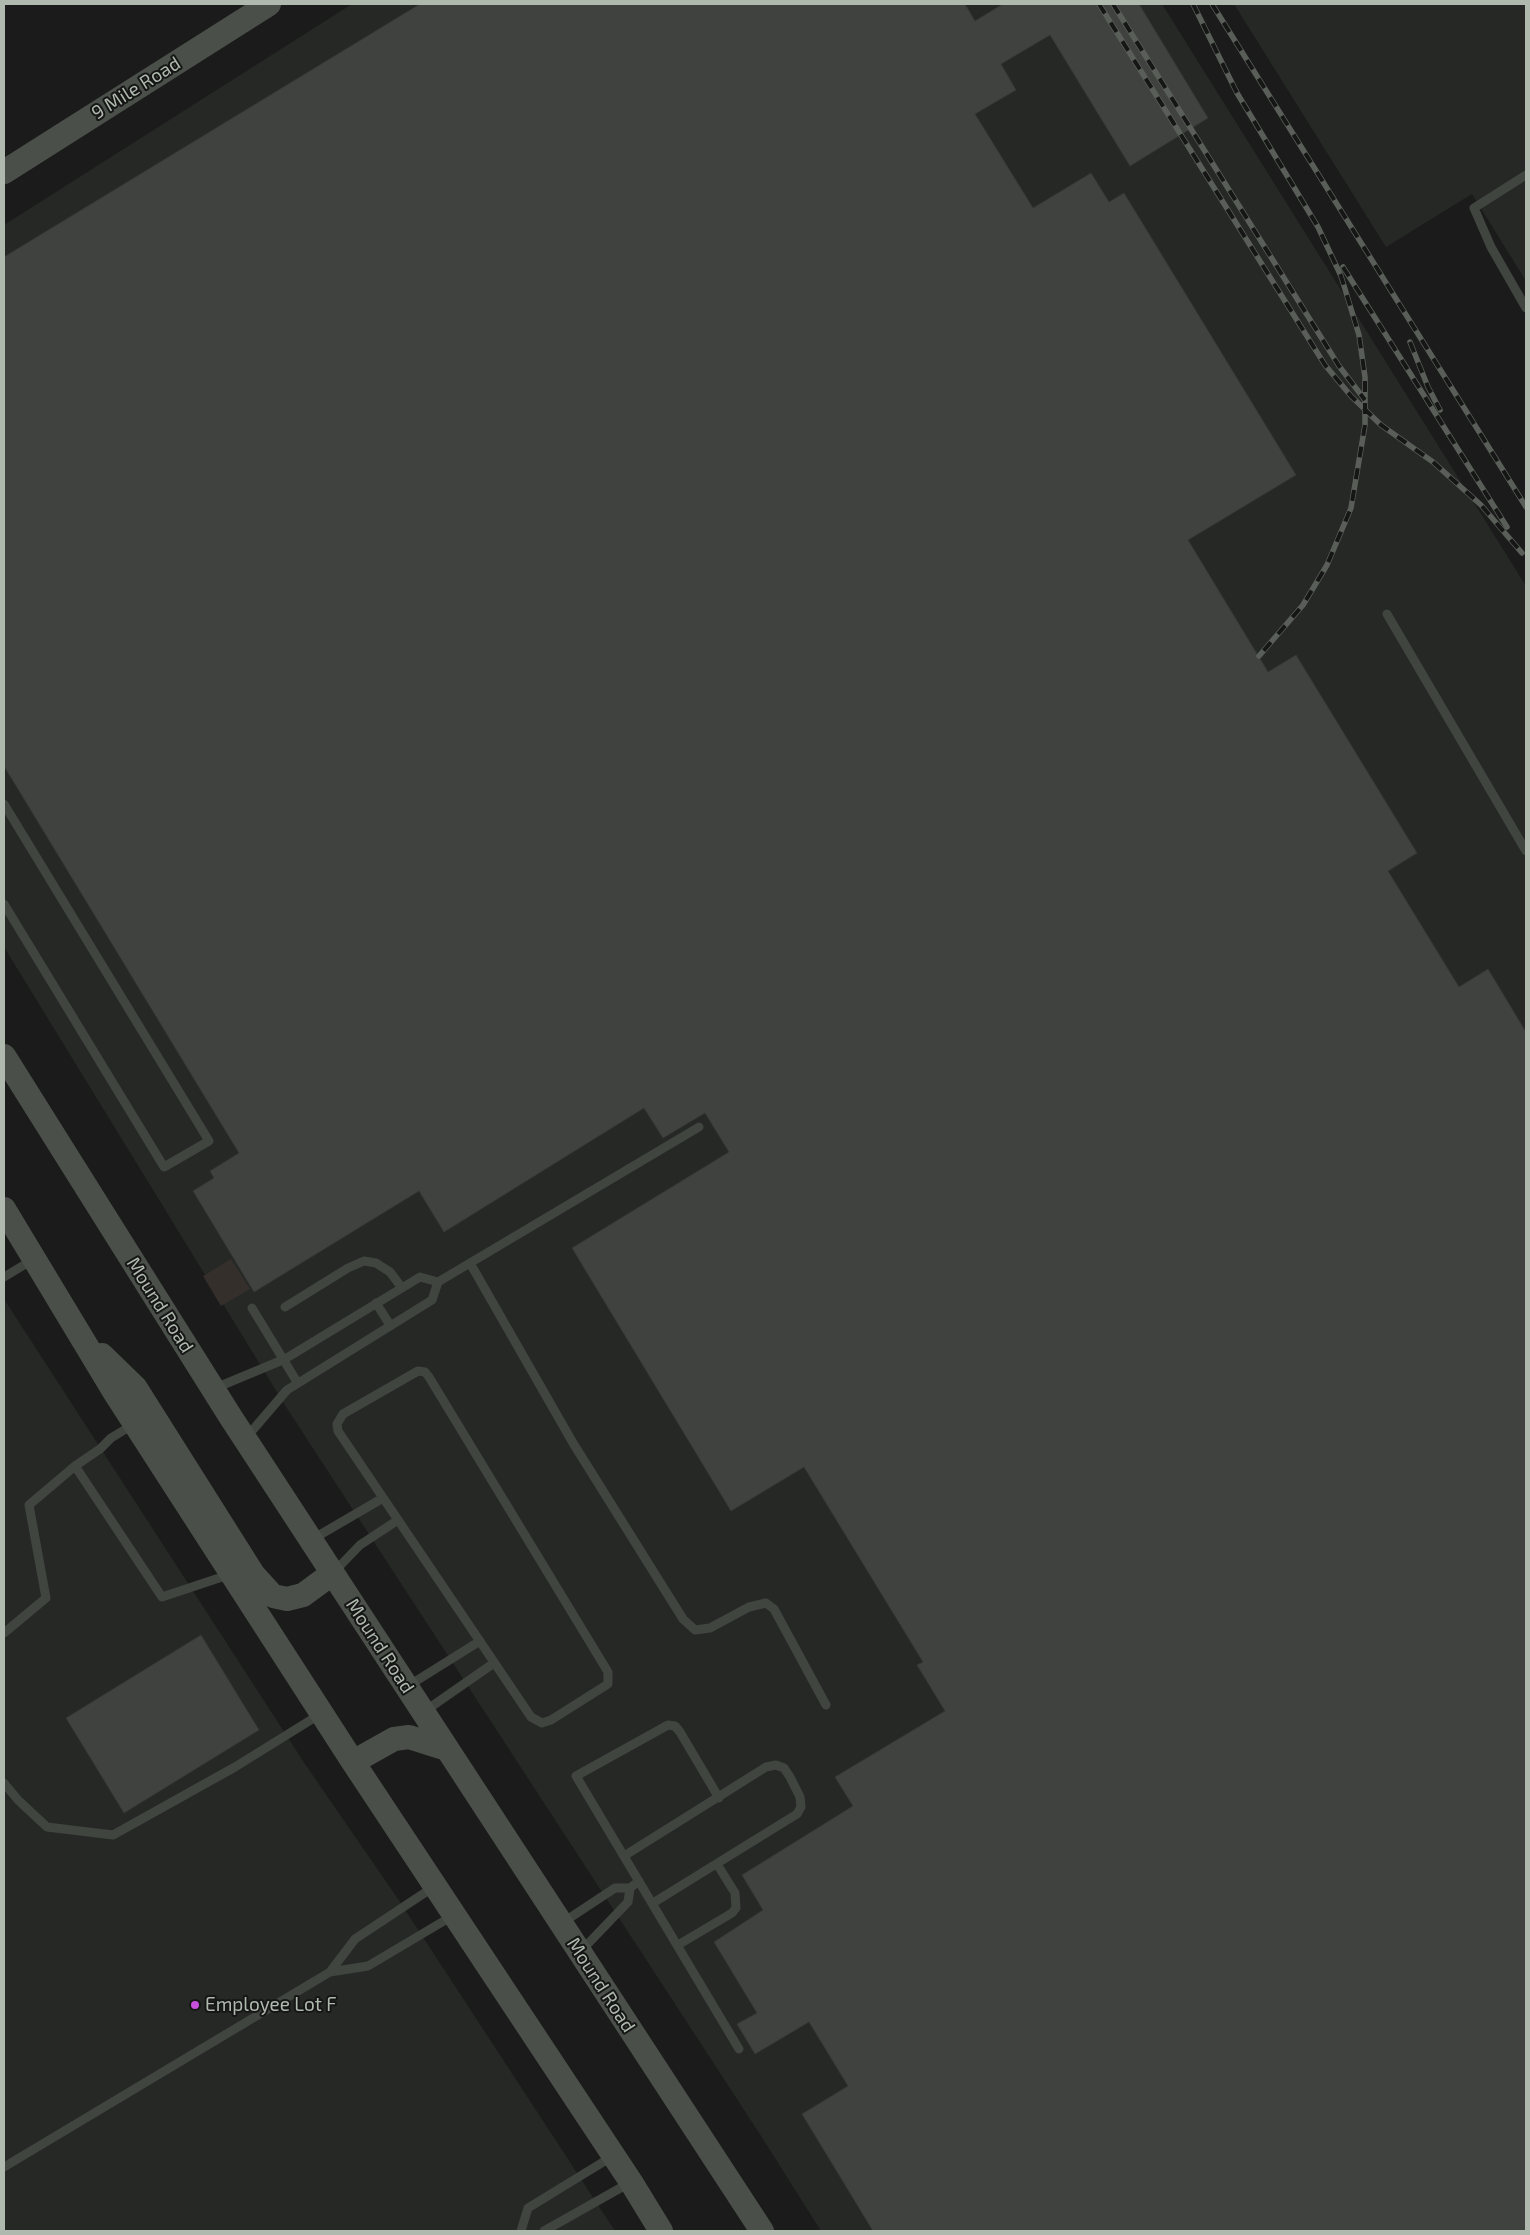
<!DOCTYPE html>
<style>
body{margin:0}
#map{position:relative;width:1530px;height:2235px;overflow:hidden;background:#1a1b1a;font-family:"Exo 2",sans-serif}
canvas{display:block}
.frame{position:absolute;inset:0;border:5px solid #afb9ae;pointer-events:none}
</style>
<div id="map">
<canvas width="1530" height="2235"></canvas>
<div class="frame"></div>
</div>
<script>
const ctx = document.querySelector('canvas').getContext('2d');
ctx.lineJoin = 'round';
function fillPath(path, color) { ctx.fillStyle = color; ctx.fill(path, 'evenodd'); }
const toPath = rows => new Path2D(rows.map(r => 'M' + r).join(''));
function trace(path, color, width, dash) { ctx.strokeStyle = color; ctx.lineWidth = width; ctx.lineCap = dash ? 'butt' : 'round'; ctx.setLineDash(dash || []); ctx.stroke(path); }
function label(font, color, halo, rows, align = 'center') {
  ctx.font = font + ' "Exo 2",sans-serif'; ctx.lineWidth = 4; ctx.setLineDash([]); ctx.textBaseline = 'middle'; ctx.strokeStyle = halo; ctx.fillStyle = color; for (const [text, x, y, turn = 0] of rows) {
    ctx.save(); ctx.translate(x, y); ctx.rotate((+turn || 0) * Math.PI / 180); ctx.textAlign = isNaN(turn) ? turn : align; if (halo) ctx.strokeText(text, 0, 0); ctx.fillText(text, 0, 0); ctx.restore();
  }
}
const built = toPath([
 [352,4,1162,4,1526,586,1526,2231,821,2231,763,2139,288,1410,4,947,4,225],
 [1234,4,1526,4,1526,281,1472,194,1386,247],
 [4,1299,303,1761,398,1899,615,2231,4,2231]
]);
const green = toPath([
 [231,1259,250,1289,221,1306,203,1276]
]);
const building = toPath([
 [420,4,965,4,975,21,1003,4,1139,4,1208,118,1130,166,1050,35,1001,64,1016,90,975,114,1033,208,1091,173,1109,202,1124,193,1296,475,1188,540,1268,672,1296,655,1417,853,1388,871,1459,987,1488,969,1526,1032,1526,2231,873,2231,802,2114,848,2086,809,2022,755,2054,737,2024,757,2013,714,1942,763,1910,742,1875,853,1806,835,1777,945,1711,917,1665,923,1662,804,1467,731,1511,572,1248,729,1152,705,1113,663,1138,644,1108,444,1232,419,1191,254,1292,193,1191,214,1178,210,1171,239,1153,4,766,4,257,420,4],
 [201,1635,259,1730,124,1813,66,1718,201,1635]
]);
const service = toPath([
 [1526,175,1474,208,1491,247,1526,308],
 [1387,614,1526,851],
 [4,804,209,1141,164,1167,4,904],
 [470,1263,573,1443,683,1619,695,1630,710,1628,749,1607,766,1603,774,1609,826,1705],
 [4,1277,34,1259],
 [376,1303,390,1325],
 [285,1307,348,1268,364,1261,376,1263,390,1272,402,1288],
 [252,1308,297,1382],
 [418,1371,425,1372,429,1377,608,1672,608,1684,551,1720,542,1723,531,1717,338,1431,337,1424,343,1414,418,1371],
 [213,1389,285,1359,420,1277,438,1282],
 [245,1439,287,1390,432,1300,438,1282,699,1127],
 [75,1466,162,1597,231,1574],
 [311,1540,383,1498],
 [333,1573,360,1545,398,1520],
 [4,1633,46,1598,29,1505,75,1466,100,1449,111,1438,134,1424],
 [408,1686,480,1641],
 [425,1711,494,1663],
 [4,1783,18,1800,47,1827,113,1835,235,1767,322,1713],
 [719,1798,680,1732,675,1726,668,1725,576,1776,739,2049],
 [624,1856,766,1767,776,1765,784,1768,790,1777,800,1797,801,1807,797,1814,653,1903],
 [562,1923,615,1888,630,1888,639,1881],
 [678,1945,732,1913,736,1908,735,1893,717,1864],
 [581,1951,628,1902,630,1888],
 [330,1972,355,1939,435,1886],
 [4,2167,330,1972,368,1966,454,1915],
 [521,2231,528,2208,613,2156],
 [544,2231,631,2182]
]);
const secondary = toPath([
 [4,172,269,4],
 [4,1056,230,1416,762,2231],
 [4,1209,115,1393,353,1762,631,2182,661,2231],
 [102,1355,135,1387,253,1574,273,1596,287,1599,303,1595,333,1573],
 [353,1762,394,1739,409,1737,447,1749]
]);
const rail = toPath([
 [1099,4,1325,365,1351,396,1381,425,1433,462,1481,505,1522,553],
 [1113,4,1339,366,1365,400],
 [1193,4,1237,93,1318,227,1341,276,1359,335,1365,377,1365,425,1351,508,1327,565,1303,605,1259,656],
 [1212,4,1526,507],
 [1343,267,1507,527],
 [1410,342,1428,387,1440,410]
]);
const markers = [
 [195,2005,5,"#c650dc"]
];
const streetNames = [
 ["9 Mile Road",136,88,-32],
 ["Mound Road",160,1305,58],
 ["Mound Road",380,1646,57],
 ["Mound Road",601,1985,57]
];
const poiNames = [
 ["Employee Lot F",205,2005]
];
fillPath(built, '#262826');
fillPath(green, '#352f2c');
fillPath(building, '#3f423f');
trace(building, '#343734', 1);
trace(service, '#404540', 9);
trace(secondary, '#4a5049', 24);
trace(rail, '#595f58', 5.5);
trace(rail, '#151615', 4, [11]);
for (const [x, y, r, color] of markers) { const dot = new Path2D(); dot.arc(x, y, r, 0, 2 * Math.PI); ctx.fillStyle = color; ctx.fill(dot); trace(dot, '#151615', 2); }
label('19px', '#afb9ae', '#151615', streetNames);
label('19px', '#afb9ae', '#151615', poiNames, 'left');
</script>
